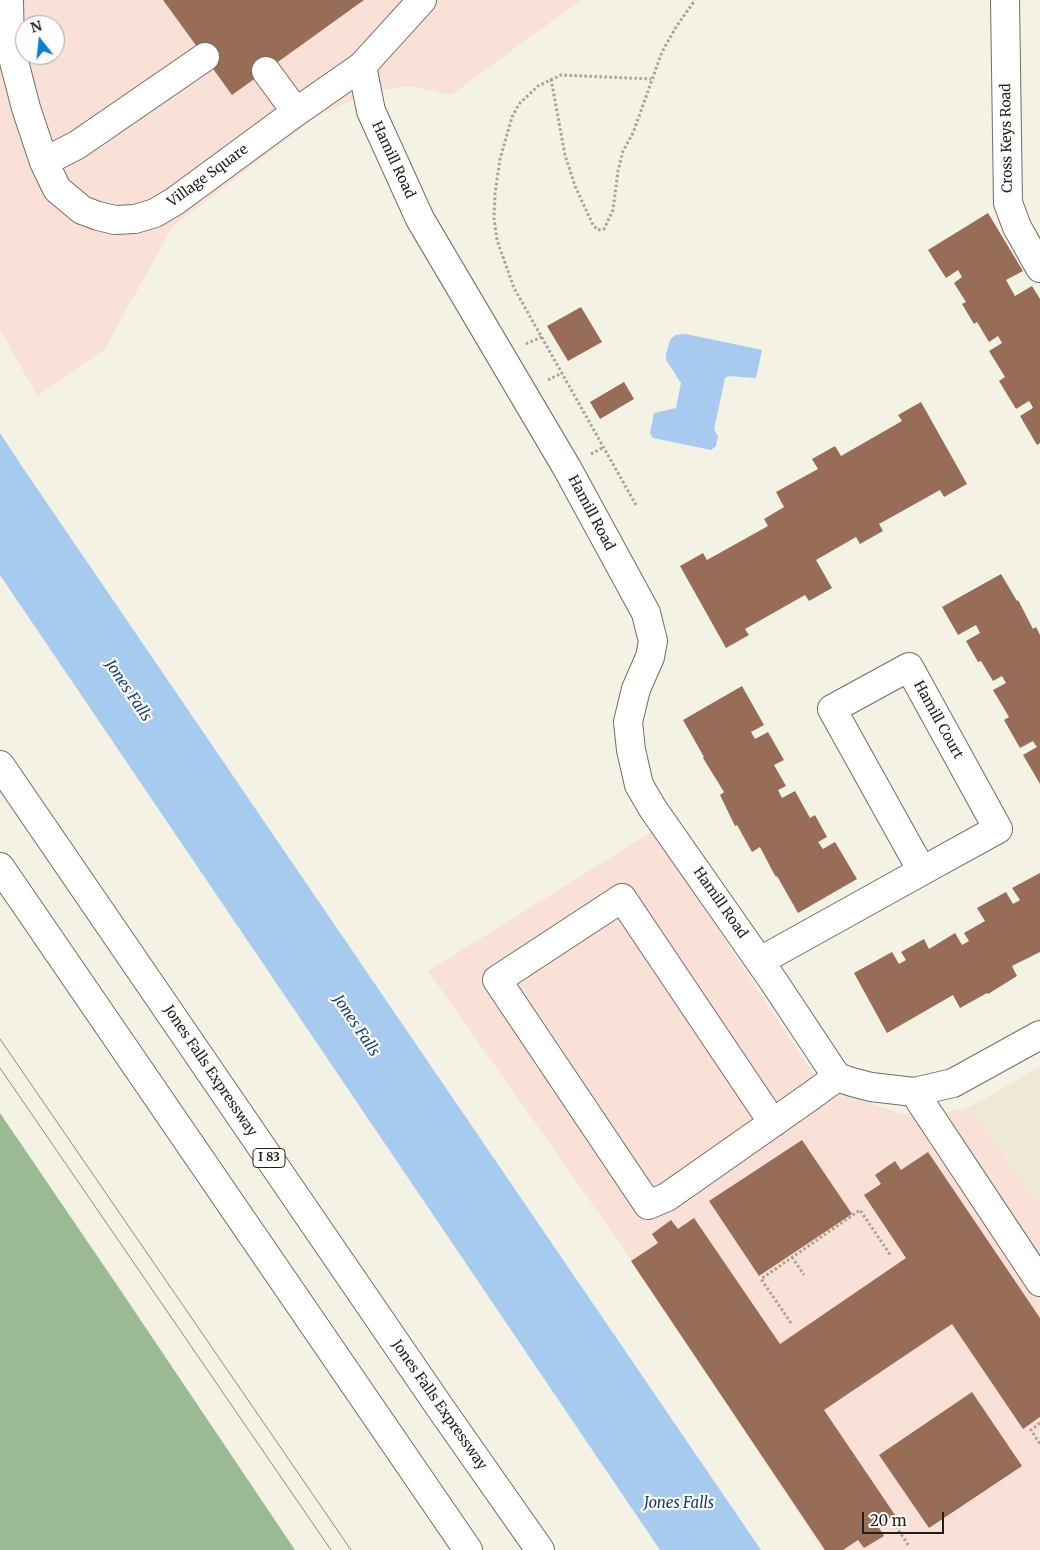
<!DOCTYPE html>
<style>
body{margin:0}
#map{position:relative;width:1040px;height:1550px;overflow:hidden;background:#f4f1e5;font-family:Merriweather,serif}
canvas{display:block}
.north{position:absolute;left:15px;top:15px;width:50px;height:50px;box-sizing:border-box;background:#fffefc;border:1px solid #a6a5a2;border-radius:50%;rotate:344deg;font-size:14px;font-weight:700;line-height:20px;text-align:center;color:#211f1b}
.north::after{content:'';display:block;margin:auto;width:18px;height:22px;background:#0283cb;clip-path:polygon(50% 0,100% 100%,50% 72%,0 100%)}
.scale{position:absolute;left:862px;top:1512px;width:82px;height:22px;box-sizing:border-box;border:2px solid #211f1b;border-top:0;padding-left:6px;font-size:15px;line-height:18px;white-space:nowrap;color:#211f1b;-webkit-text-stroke:4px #fffefc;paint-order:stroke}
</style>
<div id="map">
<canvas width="1040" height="1550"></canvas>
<div class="north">N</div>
<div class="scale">20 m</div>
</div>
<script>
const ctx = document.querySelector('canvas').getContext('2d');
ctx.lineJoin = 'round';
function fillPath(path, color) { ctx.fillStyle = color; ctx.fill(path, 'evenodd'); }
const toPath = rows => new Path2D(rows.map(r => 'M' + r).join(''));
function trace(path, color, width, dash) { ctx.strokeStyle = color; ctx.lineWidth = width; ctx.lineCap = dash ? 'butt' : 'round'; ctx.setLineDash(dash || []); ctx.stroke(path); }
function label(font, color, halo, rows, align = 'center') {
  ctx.font = font + ' Merriweather,serif'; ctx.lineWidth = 4.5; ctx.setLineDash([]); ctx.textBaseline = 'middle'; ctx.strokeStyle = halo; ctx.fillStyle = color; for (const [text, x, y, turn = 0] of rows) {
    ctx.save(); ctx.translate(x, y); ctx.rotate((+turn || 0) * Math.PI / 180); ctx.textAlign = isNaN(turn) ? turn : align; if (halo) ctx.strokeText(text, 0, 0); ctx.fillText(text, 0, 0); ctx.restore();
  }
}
const commercial = toPath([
 [0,0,581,0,451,95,410,86,368,92,315,118,173,226,104,350,37,396,0,329],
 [25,25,55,25,55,55,25,55],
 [653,831,816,1078,856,1098,902,1114,943,1113,970,1107,1040,1208,1040,1550,823,1550,624,1249,428,971]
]);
const built = toPath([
 [1040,1067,1040,1208,970,1107]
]);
const forest = toPath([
 [0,1113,121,1291,295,1550,0,1550]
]);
const water = toPath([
 [686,334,762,350,756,378,729,376,725,378,714,430,718,436,716,446,711,450,653,438,650,433,654,413,676,408,681,383,666,360,666,355,670,340,675,335],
 [0,433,23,468,761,1550,660,1550,0,575]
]);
const building = toPath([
 [163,0,364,0,232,95],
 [988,213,1023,271,1006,280,1015,296,1032,286,1040,299,1040,443,1037,445,1020,416,1033,408,1031,404,1029,401,1016,409,999,381,1005,377,989,351,1002,343,998,336,989,342,977,322,974,324,962,304,966,302,954,283,962,277,958,270,946,278,928,250],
 [581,307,602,342,568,361,547,326],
 [624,382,634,399,600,419,590,402],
 [921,402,967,484,944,497,940,490,879,524,883,531,860,544,856,537,816,560,832,588,809,601,805,595,745,629,749,635,726,648,680,566,703,553,707,560,768,526,764,519,784,507,776,492,818,469,812,459,835,446,841,456,902,421,898,415],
 [1001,574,1017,601,1018,600,1033,629,1036,627,1040,635,1040,784,1023,755,1037,747,1033,741,1020,748,1004,720,1009,717,993,690,1006,683,1002,676,993,681,981,661,978,662,966,641,980,633,976,625,958,635,942,607],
 [742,686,764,725,751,732,755,739,768,732,784,760,774,765,786,786,778,790,782,798,795,791,810,818,815,815,827,837,818,842,823,849,835,842,857,879,798,913,777,876,776,877,773,872,760,847,752,852,737,825,735,826,720,795,724,792,703,758,704,757,683,720],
 [1040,873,1040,952,1012,966,1017,976,988,994,987,993,960,1008,953,995,887,1033,854,973,892,952,899,964,906,960,901,952,924,939,929,949,955,933,962,945,969,941,964,933,985,921,977,908,1006,892,1013,904,1020,900,1012,888],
 [802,1140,852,1214,759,1276,709,1201],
 [928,1152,1040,1318,1040,1417,1023,1429,952,1324,824,1410,895,1515,878,1526,884,1536,864,1548,858,1540,843,1550,825,1550,631,1261,658,1243,652,1234,671,1220,678,1229,694,1218,780,1344,906,1258,864,1195,881,1184,875,1175,895,1161,901,1170],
 [972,1392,1022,1466,929,1528,879,1455]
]);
const path = toPath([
 [551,79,565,155,575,186,593,225,598,230,604,229,613,210,618,171,623,151,633,133,662,52,676,27,695,0],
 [526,344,542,337],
 [548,380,562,373],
 [591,454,604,447],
 [636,505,514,288,497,240,494,218,495,194,500,159,512,117,519,104,538,86,561,75,651,79],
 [792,1257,804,1275],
 [791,1323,761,1279,860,1210,891,1256],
 [1040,1423,1031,1430,1040,1444],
 [893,1522,909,1546]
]);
const minor = toPath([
 [1005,0,1008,203,1017,227,1040,268],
 [9,1,10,46,26,108,44,162,57,189,82,210,98,216,115,220,135,219,155,213,175,201,296,112,362,66,422,0],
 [362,66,371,111,420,219,567,468,646,613,653,641,650,657,636,689,628,722,631,750,639,785,653,809,774,982,837,1077,852,1082,871,1087,914,1092,953,1083,1040,1035],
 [266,71,296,112],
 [44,162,77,145,205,57],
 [760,961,922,871,998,829,909,667,832,709,922,871],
 [914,1092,1040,1282],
 [773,1123,622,898,497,980,648,1205,667,1197,811,1096,837,1077]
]);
const highway = toPath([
 [0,765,439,1406,540,1550],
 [0,867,468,1550]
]);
const tram = toPath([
 [0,1039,351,1550],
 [0,1068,331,1550]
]);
const shields = [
 [269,1158,32]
];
const shieldNames = [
 ["I 83",269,1158]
];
const streetNames = [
 ["Cross Keys Road",1007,138,-91],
 ["Hamill Road",393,160,65],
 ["Village Square",208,176,-36],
 ["Hamill Road",591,513,62],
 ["Hamill Court",938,720,61],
 ["Hamill Road",720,903,55],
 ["Jones Falls Expressway",210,1071,56],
 ["Jones Falls Expressway",439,1405,55]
];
const waterNames = [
 ["Jones Falls",128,691,56],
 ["Jones Falls",356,1026,56],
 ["Jones Falls",679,1504]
];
fillPath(commercial, '#fae1d8');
fillPath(built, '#ede9d5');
fillPath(forest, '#9bba93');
fillPath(water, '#a7caef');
fillPath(building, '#986d57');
trace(minor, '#716e64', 30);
trace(highway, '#716e64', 30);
trace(path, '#a5a39a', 3, [2.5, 2.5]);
trace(minor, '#fff', 28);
trace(highway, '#fff', 28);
trace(tram, '#8d8a82', 1);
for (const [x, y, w] of shields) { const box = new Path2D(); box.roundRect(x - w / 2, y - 9.5, w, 19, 4); ctx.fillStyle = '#fffefc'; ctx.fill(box); trace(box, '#211f1b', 1); }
label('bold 12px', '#211f1b', null, shieldNames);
label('14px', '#211f1b', '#fffefc', streetNames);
label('italic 15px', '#114371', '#fffefc', waterNames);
</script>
